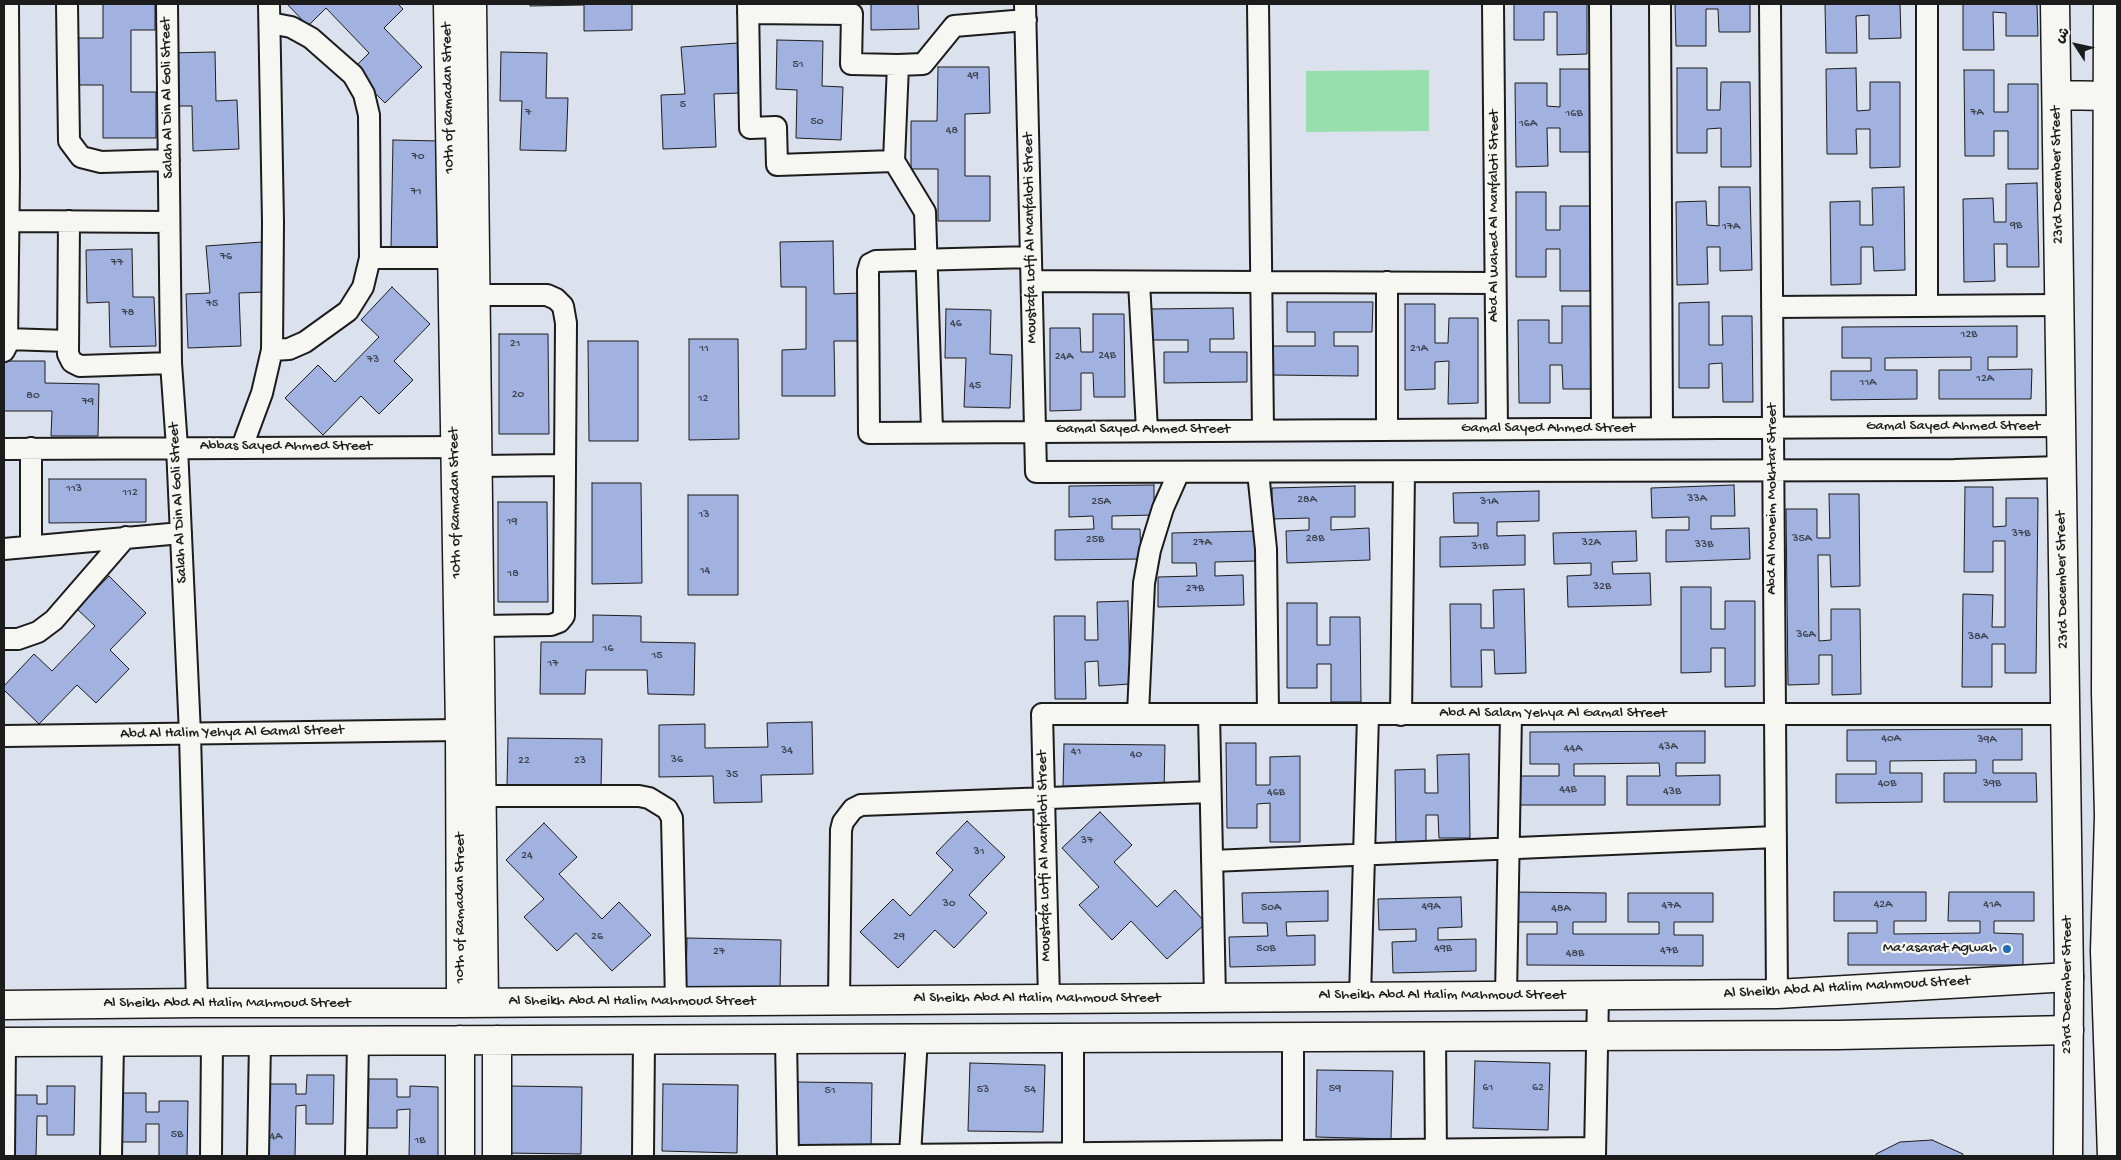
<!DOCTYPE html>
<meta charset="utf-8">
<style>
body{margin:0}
#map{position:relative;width:2121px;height:1160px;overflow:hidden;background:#dce2ed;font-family:"Gochi Hand","Playpen Sans Arabic",sans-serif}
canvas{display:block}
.frame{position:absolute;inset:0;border:5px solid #1c1c1c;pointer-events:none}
.north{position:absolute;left:2051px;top:20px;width:50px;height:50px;-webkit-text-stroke:4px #f6f6f2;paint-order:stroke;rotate:305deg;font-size:14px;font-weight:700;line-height:20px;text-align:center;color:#1c1c1c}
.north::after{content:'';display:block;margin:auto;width:18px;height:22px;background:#1c1c1c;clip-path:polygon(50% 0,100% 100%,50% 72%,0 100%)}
</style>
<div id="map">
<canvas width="2121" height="1160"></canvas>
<div class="frame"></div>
<div class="north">ش</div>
</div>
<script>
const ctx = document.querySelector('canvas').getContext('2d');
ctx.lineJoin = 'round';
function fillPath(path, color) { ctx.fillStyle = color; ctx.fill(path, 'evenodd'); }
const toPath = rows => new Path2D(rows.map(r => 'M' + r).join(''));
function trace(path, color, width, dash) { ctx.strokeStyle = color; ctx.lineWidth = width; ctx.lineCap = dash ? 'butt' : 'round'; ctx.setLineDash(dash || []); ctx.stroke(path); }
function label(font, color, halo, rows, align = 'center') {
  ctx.font = font + ' "Gochi Hand",sans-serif'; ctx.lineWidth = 4.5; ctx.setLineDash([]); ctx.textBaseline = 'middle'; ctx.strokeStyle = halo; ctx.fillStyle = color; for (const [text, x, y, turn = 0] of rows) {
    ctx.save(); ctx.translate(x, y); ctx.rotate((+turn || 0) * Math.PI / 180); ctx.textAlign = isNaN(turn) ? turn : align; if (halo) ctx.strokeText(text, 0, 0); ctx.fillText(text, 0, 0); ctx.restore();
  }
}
const green = toPath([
 [1429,70,1429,131,1306,132,1306,71]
]);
const building = toPath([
 [103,4,155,4,155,30,131,30,131,92,156,92,156,138,103,138,103,85,77,85,77,38,103,38,103,4],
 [287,4,398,4,403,9,384,28,422,67,385,103,352,70,369,53,326,8,308,26,287,4],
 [530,4,651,4,632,4,632,30,584,31,584,5,530,6,530,4],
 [871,4,918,4,919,29,871,30,871,4],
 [1514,4,1587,4,1587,54,1557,55,1557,12,1544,12,1544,40,1514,40,1514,4],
 [1675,4,1750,4,1750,32,1719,32,1718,9,1706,9,1706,46,1676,46,1675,4],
 [1825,4,1900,4,1901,38,1869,39,1869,15,1856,16,1857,53,1826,53,1825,4],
 [1963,4,2037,4,2038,36,2006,36,2006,13,1993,12,1994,50,1963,50,1963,4],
 [777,40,823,41,822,86,843,87,841,140,796,138,797,90,776,89,777,40],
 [738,43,740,93,714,94,716,147,663,149,661,95,685,94,681,47,738,43],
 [215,52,216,101,237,100,239,149,193,151,192,106,170,106,169,53,215,52],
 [501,52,547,53,546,98,568,98,566,151,520,150,522,101,500,101,501,52],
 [938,67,989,67,990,113,965,114,965,176,990,176,990,221,938,221,938,169,911,169,911,121,937,121,938,67],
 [1677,68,1707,68,1707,110,1720,110,1721,82,1750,82,1751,167,1721,167,1721,128,1707,129,1707,153,1677,153,1677,68],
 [1856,68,1857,111,1870,110,1870,82,1900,82,1900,167,1870,168,1870,129,1856,129,1857,154,1827,154,1826,69,1856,68],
 [1560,69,1590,69,1591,152,1560,152,1560,128,1547,128,1548,166,1516,167,1515,83,1547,83,1547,106,1560,107,1560,69],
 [1964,70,1994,70,1994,112,2008,112,2008,84,2038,84,2038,169,2008,169,2008,131,1994,131,1994,156,1965,156,1964,70],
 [393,140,440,141,438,249,391,248,393,140],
 [2037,183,2039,267,2007,267,2007,244,1994,244,1995,281,1964,282,1963,199,1993,198,1994,222,2006,222,2006,184,2037,183],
 [1719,187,1750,187,1752,270,1720,271,1720,247,1707,247,1708,284,1677,285,1676,202,1706,201,1707,225,1719,226,1719,187],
 [1904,187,1905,270,1874,271,1873,247,1861,247,1861,284,1831,285,1830,202,1860,201,1860,225,1873,225,1872,188,1904,187],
 [1516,192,1546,192,1546,230,1560,230,1560,206,1590,206,1590,291,1560,291,1560,249,1546,249,1546,277,1516,277,1516,192],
 [833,241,834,294,860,293,861,341,834,341,835,396,782,396,782,350,806,349,806,287,781,287,780,242,833,241],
 [262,242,264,292,239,293,241,346,188,348,186,294,210,293,206,246,262,242],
 [132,249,133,297,154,297,156,346,110,347,109,302,87,303,86,250,132,249],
 [392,287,430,324,394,361,413,380,379,414,361,396,323,435,285,398,318,365,335,382,379,337,361,320,392,287],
 [1287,302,1373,302,1372,332,1334,332,1334,346,1358,346,1358,376,1273,375,1273,346,1315,346,1315,332,1287,332,1287,302],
 [1709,302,1709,345,1723,345,1722,316,1752,316,1753,402,1723,402,1722,363,1709,364,1709,388,1679,388,1679,303,1709,302],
 [1405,304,1435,304,1435,343,1448,343,1449,318,1478,318,1478,403,1448,404,1449,361,1435,362,1435,389,1405,390,1405,304],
 [1562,306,1592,306,1593,389,1563,389,1562,365,1550,365,1550,403,1519,403,1518,320,1549,320,1549,343,1562,343,1562,306],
 [1233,308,1234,339,1210,339,1210,352,1247,352,1247,382,1164,383,1164,352,1188,352,1188,340,1150,340,1150,309,1233,308],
 [946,309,991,310,990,354,1012,355,1010,408,964,407,966,358,945,358,946,309],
 [1093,314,1124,314,1125,397,1094,397,1093,373,1081,373,1081,410,1050,411,1050,328,1080,328,1081,352,1093,352,1093,314],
 [2017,326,2017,357,1988,357,1988,370,2032,369,2031,399,1939,399,1939,370,1971,370,1971,357,1885,358,1885,370,1917,370,1917,399,1831,400,1831,371,1871,371,1871,358,1842,358,1842,327,2017,326],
 [499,334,548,334,549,434,499,434,499,334],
 [689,339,738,339,739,439,689,440,689,339],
 [588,341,638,341,638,441,589,441,588,341],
 [4,361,45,361,45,383,99,384,98,436,51,436,52,411,4,411,4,361],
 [49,479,146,479,146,522,49,523,49,479],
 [592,483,641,483,642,583,592,584,592,483],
 [1154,485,1154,515,1112,516,1112,529,1140,529,1141,559,1055,560,1055,530,1094,529,1093,516,1069,517,1069,486,1154,485],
 [1734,485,1735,516,1711,516,1711,529,1749,528,1750,559,1666,562,1666,530,1689,530,1689,517,1652,518,1651,488,1734,485],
 [1355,486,1355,517,1331,517,1331,530,1369,528,1370,560,1287,563,1286,531,1309,530,1309,518,1272,519,1272,488,1355,486],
 [1965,487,1993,487,1993,527,2006,526,2006,498,2038,498,2036,673,2005,673,2005,644,1992,644,1992,687,1962,687,1963,594,1993,595,1992,627,2005,627,2005,541,1993,541,1993,572,1964,572,1965,487],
 [1539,491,1539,521,1497,522,1497,536,1525,535,1525,565,1440,567,1440,537,1478,536,1478,523,1454,523,1453,493,1539,491],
 [1829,494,1859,494,1860,586,1831,587,1830,555,1818,555,1819,641,1831,640,1831,609,1860,609,1861,694,1832,695,1832,655,1819,655,1819,684,1788,685,1786,509,1817,509,1817,538,1830,538,1829,494],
 [688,495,738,495,738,595,688,595,688,495],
 [498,502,547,502,548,602,498,602,498,502],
 [1257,531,1257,561,1215,562,1215,576,1243,575,1244,605,1158,607,1158,577,1197,576,1196,563,1172,563,1172,533,1257,531],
 [1636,531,1637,561,1612,562,1613,574,1650,573,1651,605,1568,607,1567,576,1591,575,1591,563,1554,564,1553,533,1636,531],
 [109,576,146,613,110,650,129,669,96,703,77,685,39,724,4,690,4,686,34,654,52,671,95,626,77,609,109,576],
 [1681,587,1711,587,1711,629,1725,629,1725,601,1755,601,1755,686,1725,687,1725,648,1711,648,1711,672,1681,673,1681,587],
 [1524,589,1526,673,1495,674,1494,650,1481,650,1482,687,1451,687,1450,604,1481,604,1481,628,1494,628,1493,590,1524,589],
 [1128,601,1130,684,1099,686,1098,661,1085,662,1086,699,1055,699,1054,616,1085,616,1085,640,1098,640,1097,602,1128,601],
 [1287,603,1317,603,1317,645,1330,645,1330,617,1360,617,1361,702,1331,702,1331,664,1317,664,1317,688,1287,688,1287,603],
 [593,615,641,616,641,642,695,643,694,695,648,694,647,670,586,670,585,694,540,694,541,642,593,642,593,615],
 [812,722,813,774,761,775,762,802,714,803,713,776,659,777,659,725,705,724,705,748,768,747,767,723,812,722],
 [2022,729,2022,760,1993,760,1993,773,2036,773,2037,802,1944,802,1944,773,1976,773,1976,760,1890,761,1890,773,1922,773,1922,802,1836,803,1836,774,1876,774,1876,761,1847,761,1847,730,2022,729],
 [1705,731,1705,763,1676,763,1676,776,1720,775,1720,805,1627,805,1627,776,1660,776,1659,763,1574,764,1574,776,1605,776,1605,805,1520,805,1520,776,1559,776,1559,764,1530,764,1530,732,1705,731],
 [508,738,602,739,601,788,507,786,508,738],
 [1226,743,1256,743,1256,785,1270,785,1270,757,1300,756,1300,842,1270,842,1270,803,1257,804,1257,828,1227,828,1226,743],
 [1064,744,1165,745,1164,790,1063,788,1064,744],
 [1469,754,1470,838,1439,838,1438,815,1426,815,1426,852,1396,853,1395,770,1425,769,1425,793,1438,793,1437,755,1469,754],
 [1100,812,1132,845,1114,862,1157,907,1175,890,1206,923,1167,959,1131,921,1112,940,1079,905,1099,887,1062,848,1100,812],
 [967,821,1005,857,969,895,987,913,954,948,935,930,898,968,860,932,893,899,910,916,953,870,936,853,967,821],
 [544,823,577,857,559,874,602,919,619,902,651,935,612,971,576,933,557,951,524,917,544,899,506,860,544,823],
 [1328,891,1328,921,1286,922,1287,936,1315,935,1315,965,1230,967,1229,937,1268,936,1267,923,1243,923,1242,893,1328,891],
 [1513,892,1606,893,1606,922,1573,922,1573,934,1659,934,1659,922,1628,922,1628,893,1713,893,1713,922,1674,922,1674,935,1703,935,1703,966,1527,965,1527,934,1557,934,1557,922,1513,922,1513,892],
 [1834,892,1926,892,1926,921,1894,921,1894,934,1980,933,1980,921,1948,921,1949,892,2034,892,2034,921,1994,921,1994,933,2023,934,2023,965,1848,965,1848,933,1877,933,1877,921,1834,921,1834,892],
 [1461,897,1462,927,1438,928,1438,940,1476,939,1476,971,1393,973,1392,942,1416,941,1416,929,1379,930,1378,899,1461,897],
 [687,938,781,940,780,988,686,987,687,938],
 [1475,1061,1550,1063,1548,1130,1473,1128,1475,1061],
 [970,1063,1045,1065,1043,1132,968,1131,970,1063],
 [1317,1070,1393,1071,1391,1139,1316,1137,1317,1070],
 [307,1075,334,1075,333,1124,306,1124,306,1105,296,1106,295,1156,265,1156,266,1084,296,1084,296,1094,306,1094,307,1075],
 [369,1079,397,1079,397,1097,410,1097,410,1086,438,1087,438,1156,409,1156,410,1109,397,1110,397,1128,368,1128,369,1079],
 [797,1082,872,1083,871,1150,796,1149,797,1082],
 [663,1084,738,1085,737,1153,662,1151,663,1084],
 [47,1086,75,1086,74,1135,47,1135,47,1116,37,1116,36,1156,6,1156,6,1095,37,1095,37,1104,47,1104,47,1086],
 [507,1086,582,1087,581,1154,505,1153,507,1086],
 [118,1093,146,1093,146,1112,159,1112,159,1101,188,1101,187,1156,159,1156,159,1124,146,1124,146,1142,118,1142,118,1093],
 [1932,1140,1963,1154,1963,1156,1876,1156,1876,1154,1900,1142,1932,1140]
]);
const street = toPath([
 [67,4,69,141,81,157,101,162,169,160],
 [167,4,171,363,177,447,190,734,197,1003],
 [748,4,750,128,776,127,777,165,894,161],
 [1025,4,1036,472,1954,470,2061,467],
 [1258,4,1263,430],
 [1493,4,1497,429],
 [1600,4,1602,428],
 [1660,4,1662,428],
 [1770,4,1777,994],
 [748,13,852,14,851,64,898,65,894,161,925,212,932,431],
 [270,23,291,27,311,38,353,75,364,94,369,115,370,258,363,287,348,311,305,342,289,349,272,350],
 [898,65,923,64,954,26,1026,20],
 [9,221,169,222],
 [69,221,68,354,72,362,80,366,171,363],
 [1031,257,876,261,870,264,868,271,869,433,2061,426],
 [370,258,452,258],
 [1032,281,1495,283],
 [1139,282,1147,430],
 [476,295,547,295,556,299,563,306,566,323,564,616,559,622,551,625,480,626],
 [1927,306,1927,4],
 [1772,307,2059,305],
 [7,339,68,341],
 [4,351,7,345,9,176,8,4],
 [1387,429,1387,282],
 [242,447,262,393,272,350,273,222,269,4],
 [4,449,469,447],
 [478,466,565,465],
 [1258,472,1266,549,1268,713],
 [31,546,31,448],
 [4,549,181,533],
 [4,639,18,639,38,632,54,620,126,537],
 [1138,713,1144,583,1150,550,1163,508,1179,472],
 [1209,714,1215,998],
 [1401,715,1404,472],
 [4,736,460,730],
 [482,796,639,796,649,798,667,809,672,818,676,1001],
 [1212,861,1776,837],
 [1506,996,1511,714],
 [1360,997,1368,715],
 [1049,999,1042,714,2064,714],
 [839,1000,841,830,843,822,853,809,861,805,1210,792],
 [1435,1036,1436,1156],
 [1293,1037,1293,1156],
 [786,1039,788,1156],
 [910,1155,917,1038],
 [4,1156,5,1042],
 [111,1156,113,1042],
 [211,1156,212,1041],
 [258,1156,260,1041],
 [356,1156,358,1041],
 [643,1156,644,1040],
 [800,1156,1595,1148],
 [1073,1156,1073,1038],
 [1595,1156,1598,995]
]);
const secondary = toPath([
 [448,4,460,730,461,1003],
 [472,4,484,1003],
 [4,1005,197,1003,461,1003,1777,994,2069,977],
 [497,1040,497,1156],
 [4,1042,1838,1035,2069,1030],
 [460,1156,460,1040]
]);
const primary = toPath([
 [2055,4,2069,977,2068,1156],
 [2108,4,2106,692,2109,816,2105,951,2112,1156],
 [2057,95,2107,96]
]);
const markers = [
 [2007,949,5,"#1f6fb2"]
];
const numberNames = [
 ["51",798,65],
 ["49",973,76],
 ["5",683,105],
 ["7",528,113],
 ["7A",1977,113],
 ["16B",1574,114],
 ["50",817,122],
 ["16A",1528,124],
 ["48",952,131],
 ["70",418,157],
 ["71",416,192],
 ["9B",2016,226],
 ["17A",1731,227],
 ["76",226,257],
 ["77",117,263],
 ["75",212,304],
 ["78",128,313],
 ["46",956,324],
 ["12B",1969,335],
 ["21",515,344],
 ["11",704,349],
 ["21A",1419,349],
 ["24B",1107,356],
 ["24A",1064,357],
 ["73",373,360],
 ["12A",1985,379],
 ["11A",1868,383],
 ["45",975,386],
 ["20",518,395],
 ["80",33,396],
 ["12",703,399],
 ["79",88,402],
 ["113",74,489],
 ["112",130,493],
 ["33A",1697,499],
 ["28A",1307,500],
 ["25A",1101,502],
 ["31A",1489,502],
 ["13",704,515],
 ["19",512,522],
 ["37B",2021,534],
 ["28B",1315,539],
 ["35A",1802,539],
 ["25B",1095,540],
 ["27A",1202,543],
 ["32A",1591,543],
 ["33B",1704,545],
 ["31B",1480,547],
 ["14",705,571],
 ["18",513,574],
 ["32B",1602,587],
 ["27B",1195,589],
 ["36A",1806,635],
 ["38A",1978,637],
 ["16",608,649],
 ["15",657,656],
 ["17",553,664],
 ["40A",1891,739],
 ["39A",1987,740],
 ["43A",1668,747],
 ["44A",1573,749],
 ["34",787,751],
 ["41",1076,752],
 ["40",1136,755],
 ["36",677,760],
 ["22",524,761],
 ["23",580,761],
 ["35",732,775],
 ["40B",1887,784],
 ["39B",1992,784],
 ["44B",1568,790],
 ["43B",1672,792],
 ["46B",1276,793],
 ["37",1087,841],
 ["31",979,852],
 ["24",527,856],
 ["30",949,904],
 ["42A",1883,905],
 ["41A",1992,905],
 ["47A",1671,906],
 ["49A",1431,907],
 ["50A",1271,908],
 ["48A",1561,909],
 ["26",597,937],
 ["29",899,937],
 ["50B",1266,949],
 ["49B",1443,949],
 ["47B",1669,951],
 ["27",719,952],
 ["48B",1575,954],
 ["61",1488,1088],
 ["62",1538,1088],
 ["59",1335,1089],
 ["53",983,1090],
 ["54",1030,1090],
 ["51",830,1091],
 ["5B",177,1135],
 ["4A",276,1137],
 ["1B",420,1141]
];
const streetNames = [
 ["Salah Al Din Al Goli Street",168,98,-91],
 ["10th of Ramadan Street",449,98,-91],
 ["23rd December Street",2058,175,-91],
 ["Abd Al Wahed Al Manfaloti Street",1495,216,-90],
 ["Moustafa Lotfi Al Manfaloti Street",1031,238,-91],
 ["Gamal Sayed Ahmed Street",1953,427],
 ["Gamal Sayed Ahmed Street",1548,429],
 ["Gamal Sayed Ahmed Street",1143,430],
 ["Abbas Sayed Ahmed Street",286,447],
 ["Abd Al Moneim Mokhtar Street",1773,499,-90],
 ["Salah Al Din Al Goli Street",179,503,-93],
 ["10th of Ramadan Street",456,503,-91],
 ["23rd December Street",2063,580,-91],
 ["Abd Al Salam Yehya Al Gamal Street",1553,714],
 ["Abd Al Halim Yehya Al Gamal Street",232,733,-1],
 ["Moustafa Lotfi Al Manfaloti Street",1045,856,-91],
 ["10th of Ramadan Street",461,908,-90],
 ["23rd December Street",2068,985,-90],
 ["Al Sheikh Abd Al Halim Mahmoud Street",1847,988,-3],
 ["Al Sheikh Abd Al Halim Mahmoud Street",1442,996],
 ["Al Sheikh Abd Al Halim Mahmoud Street",1037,999],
 ["Al Sheikh Abd Al Halim Mahmoud Street",632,1002],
 ["Al Sheikh Abd Al Halim Mahmoud Street",227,1004]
];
const poiNames = [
 ["Ma’asarat Agwah",1997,949]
];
fillPath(green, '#98dfad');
fillPath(building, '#a1b2e1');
trace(building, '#1c1c1c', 1);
trace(street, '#1c1c1c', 24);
trace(secondary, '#1c1c1c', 31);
trace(primary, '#1c1c1c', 31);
trace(street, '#f6f6f2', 20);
trace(secondary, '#f6f6f2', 28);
trace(primary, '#f6f6f2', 28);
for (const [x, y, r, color] of markers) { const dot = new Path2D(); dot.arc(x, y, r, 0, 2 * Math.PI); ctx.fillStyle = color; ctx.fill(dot); trace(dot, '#f6f6f2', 2); }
label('12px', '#3d424d', null, numberNames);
label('15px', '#1c1c1c', '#f6f6f2', streetNames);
label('15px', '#1c1c1c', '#f6f6f2', poiNames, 'right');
</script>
